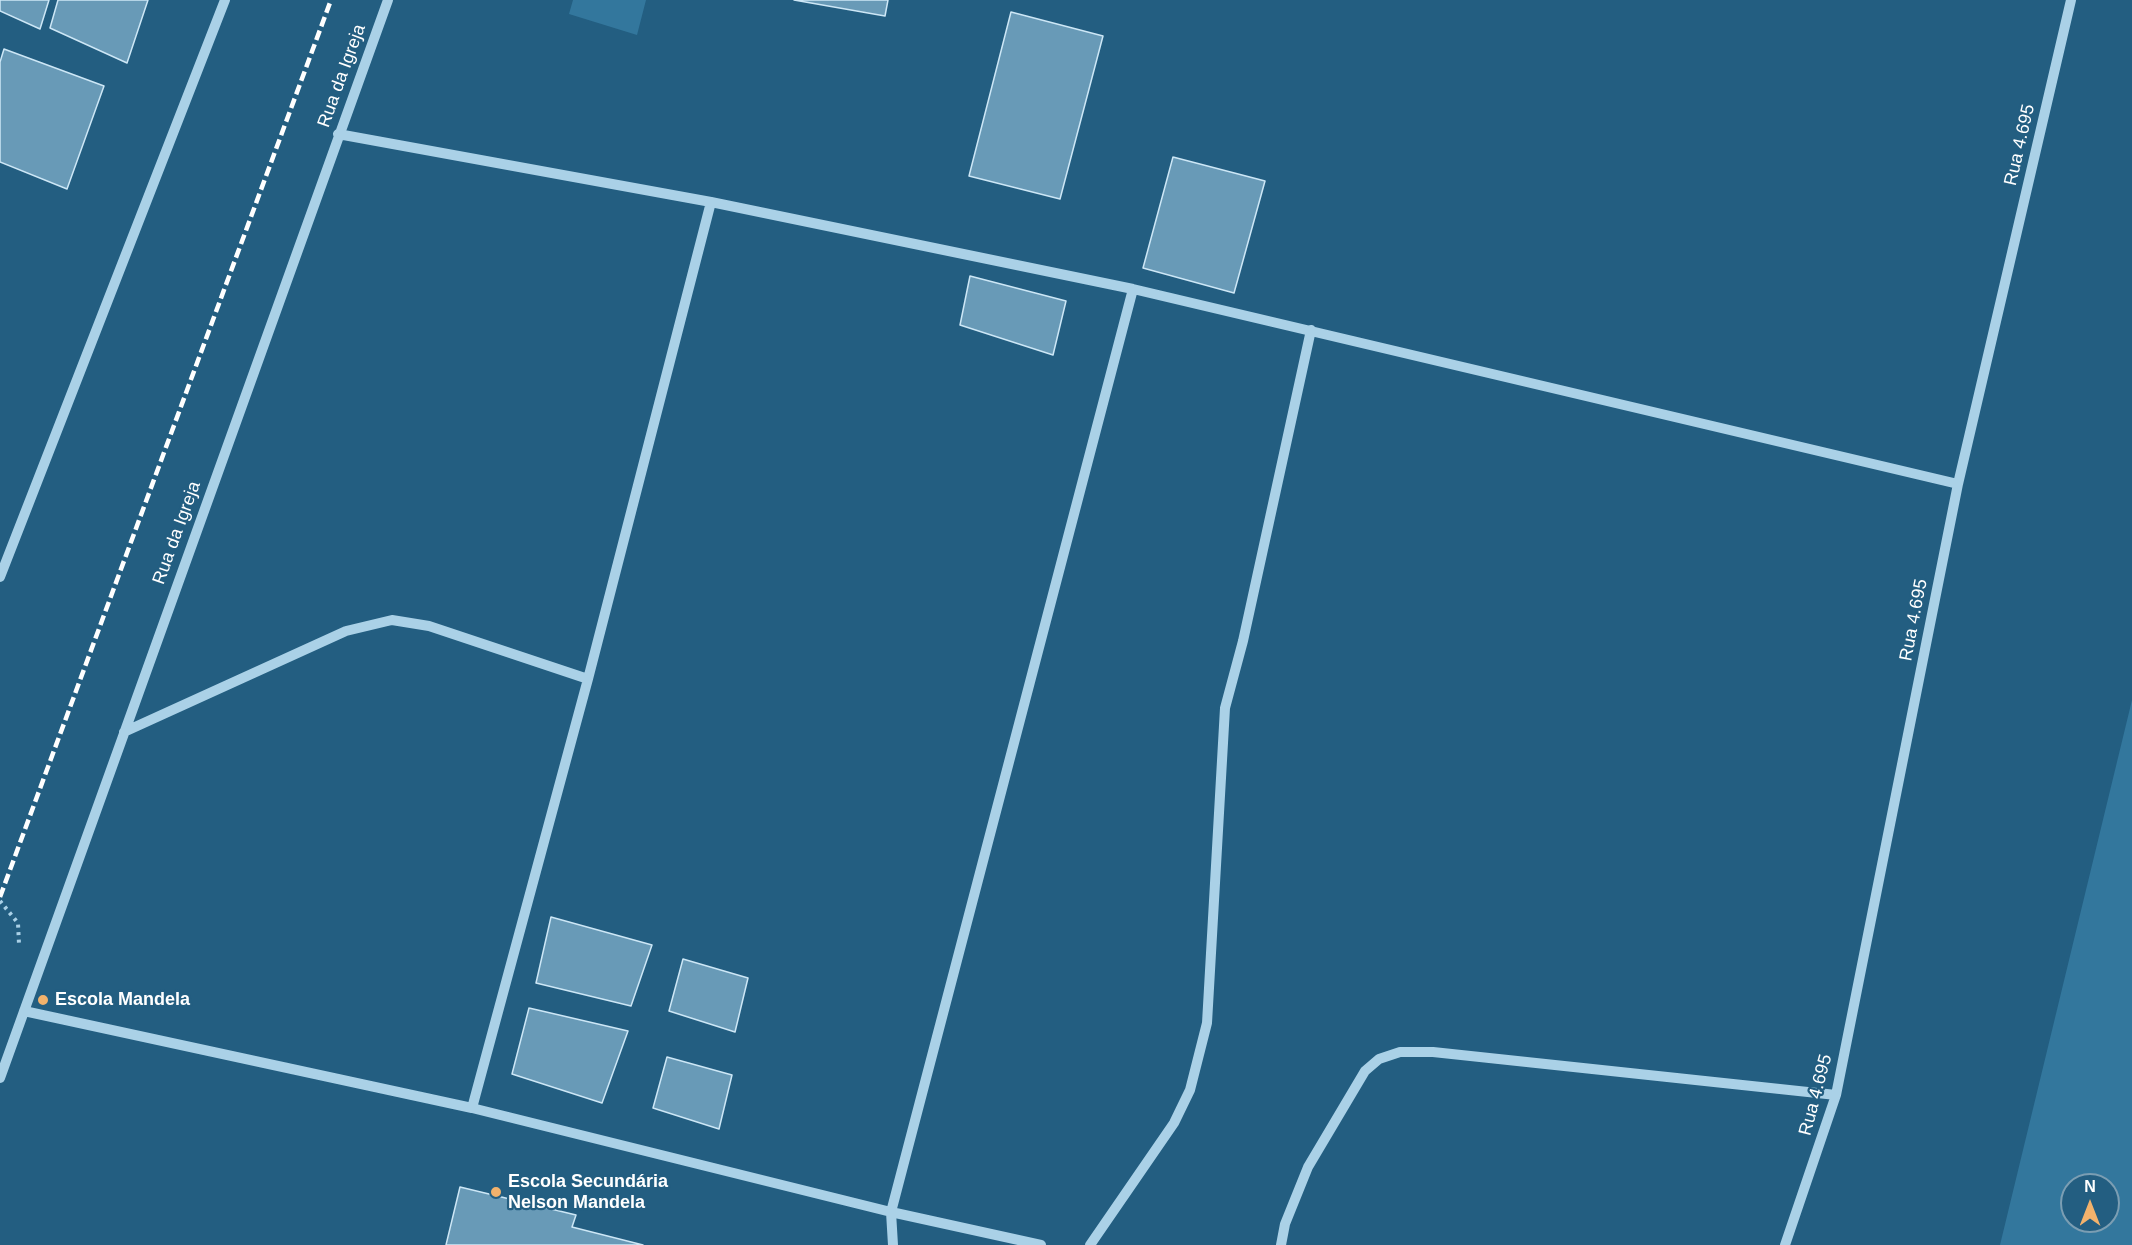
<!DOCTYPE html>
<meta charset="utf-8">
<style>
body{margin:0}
#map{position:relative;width:2132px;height:1245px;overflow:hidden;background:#235e81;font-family:Arial,sans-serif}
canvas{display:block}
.north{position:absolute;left:2060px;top:1173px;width:60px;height:60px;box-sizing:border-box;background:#235e81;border:2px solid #7b9eb3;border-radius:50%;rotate:0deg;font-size:16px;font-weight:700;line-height:24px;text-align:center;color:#fff}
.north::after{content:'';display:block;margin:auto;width:21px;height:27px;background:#f2b26c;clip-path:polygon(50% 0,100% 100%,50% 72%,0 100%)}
</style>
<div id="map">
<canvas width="2132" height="1245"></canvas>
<div class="north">N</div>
</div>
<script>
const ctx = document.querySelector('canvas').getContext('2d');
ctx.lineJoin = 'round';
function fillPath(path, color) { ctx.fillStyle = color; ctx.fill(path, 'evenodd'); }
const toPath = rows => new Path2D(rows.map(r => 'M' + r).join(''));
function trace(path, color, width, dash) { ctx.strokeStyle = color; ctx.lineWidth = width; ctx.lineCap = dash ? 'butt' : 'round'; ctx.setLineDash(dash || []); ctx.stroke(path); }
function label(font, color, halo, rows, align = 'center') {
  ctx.font = font + ' Arial,sans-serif'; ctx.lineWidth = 4.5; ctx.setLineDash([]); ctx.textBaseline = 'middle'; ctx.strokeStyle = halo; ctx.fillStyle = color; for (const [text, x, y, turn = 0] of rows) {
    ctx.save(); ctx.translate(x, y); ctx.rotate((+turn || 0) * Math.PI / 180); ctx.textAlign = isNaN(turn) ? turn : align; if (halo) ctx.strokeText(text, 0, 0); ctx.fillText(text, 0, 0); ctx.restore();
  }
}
const green = toPath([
 [573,0,646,0,637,35,569,14],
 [2132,700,2132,1245,2000,1245],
 [2072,1185,2108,1185,2108,1221,2072,1221]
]);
const building = toPath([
 [0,0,49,0,40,29,0,11,0,0],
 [58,0,148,0,127,63,50,28,58,0],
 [794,0,888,0,885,16,794,0],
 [1011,12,1103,36,1060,199,969,176,1011,12],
 [4,49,104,86,67,189,0,162,0,62,4,49],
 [1173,157,1265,181,1234,293,1143,268,1173,157],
 [970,276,1066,301,1053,355,960,325,970,276],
 [551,917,652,945,631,1006,536,983,551,917],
 [683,959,748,978,735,1032,669,1011,683,959],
 [529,1008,628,1031,602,1103,512,1074,529,1008],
 [667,1057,732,1075,719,1129,653,1108,667,1057],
 [460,1187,576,1215,572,1227,643,1245,446,1245,460,1187]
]);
const path = toPath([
 [0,901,18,923,19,944]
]);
const minor = toPath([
 [338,134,711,202,1133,289,1958,484],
 [0,577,225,0],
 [124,732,346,631,392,620,429,626,588,679],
 [24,1011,472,1108,891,1212,1041,1245],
 [0,1078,388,0],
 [472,1108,588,679,711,202],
 [893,1245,891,1212,1133,289],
 [1090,1245,1174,1123,1190,1090,1207,1023,1225,708,1243,641,1311,330],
 [1281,1245,1285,1224,1308,1167,1365,1071,1379,1059,1400,1052,1433,1052,1836,1095],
 [1785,1245,1836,1095,1958,484,2071,0]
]);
const rail = toPath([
 [0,897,331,0]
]);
const markers = [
 [43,1000,6,"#f2b26c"],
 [496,1192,6,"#f2b26c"]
];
const streetNames = [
 ["Rua da Igreja",342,76,-70],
 ["Rua 4.695",2020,145,-77],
 ["Rua da Igreja",177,533,-70],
 ["Rua 4.695",1914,620,-79],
 ["Rua 4.695",1816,1095,-75]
];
const poiNames = [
 ["Escola Mandela",55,1000],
 ["Escola Secundária",508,1182],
 ["Nelson Mandela",508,1203]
];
fillPath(green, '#33779d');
fillPath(building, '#689ab7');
trace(building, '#cde7f6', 1.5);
trace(path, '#aad1e7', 4, [3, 4.5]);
trace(minor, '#aad1e7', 10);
trace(rail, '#fff', 4.5, [10, 4.5]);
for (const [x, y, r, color] of markers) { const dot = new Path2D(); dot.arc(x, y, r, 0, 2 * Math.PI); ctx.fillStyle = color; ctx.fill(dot); trace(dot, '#235e81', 2); }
label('18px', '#fff', '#235e81', streetNames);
label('bold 18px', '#fff', '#235e81', poiNames, 'left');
</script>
